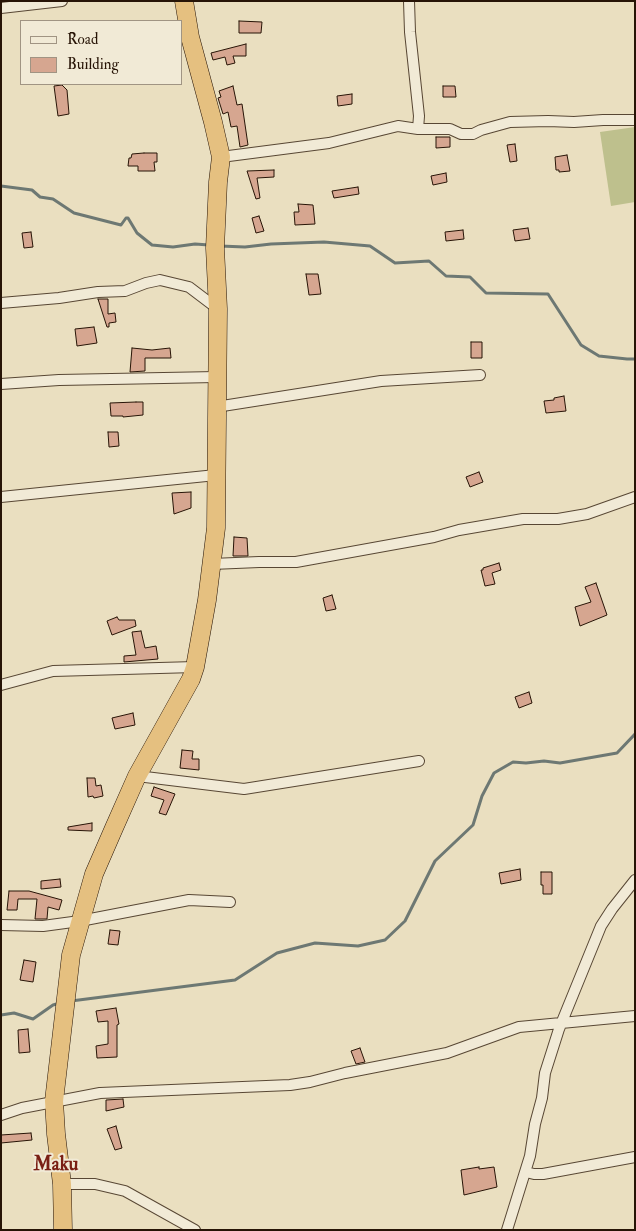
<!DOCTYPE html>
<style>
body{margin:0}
#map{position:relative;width:636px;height:1231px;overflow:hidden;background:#eadfc0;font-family:"IM FELL Double Pica",serif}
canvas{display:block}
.frame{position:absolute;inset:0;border:2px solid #271406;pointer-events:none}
.legend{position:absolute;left:20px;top:20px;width:162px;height:65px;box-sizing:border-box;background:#f1ead6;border:1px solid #a09483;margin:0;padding:6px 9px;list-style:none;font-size:15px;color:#271406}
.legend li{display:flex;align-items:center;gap:10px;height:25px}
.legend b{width:25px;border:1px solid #a09483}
</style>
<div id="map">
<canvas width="636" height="1231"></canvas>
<div class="frame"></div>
<ul class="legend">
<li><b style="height:6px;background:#f1ead6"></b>Road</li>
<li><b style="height:14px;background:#d6a690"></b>Building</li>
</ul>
</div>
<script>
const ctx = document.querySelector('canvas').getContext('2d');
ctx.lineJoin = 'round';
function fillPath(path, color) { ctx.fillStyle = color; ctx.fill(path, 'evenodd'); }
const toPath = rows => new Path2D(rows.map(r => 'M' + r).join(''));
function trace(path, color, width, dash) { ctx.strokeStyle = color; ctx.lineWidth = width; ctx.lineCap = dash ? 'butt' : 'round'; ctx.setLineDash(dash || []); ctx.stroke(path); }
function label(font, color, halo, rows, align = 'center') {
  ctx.font = font + ' "IM FELL Double Pica",serif'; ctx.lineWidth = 4; ctx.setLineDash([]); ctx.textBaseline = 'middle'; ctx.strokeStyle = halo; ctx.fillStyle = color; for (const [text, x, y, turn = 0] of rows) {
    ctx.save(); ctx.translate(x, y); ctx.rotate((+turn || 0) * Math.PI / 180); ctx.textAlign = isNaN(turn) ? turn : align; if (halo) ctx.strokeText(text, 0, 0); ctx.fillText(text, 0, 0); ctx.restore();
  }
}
const green = toPath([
 [635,127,635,202,611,206,600,132]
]);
const stream = toPath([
 [1,186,32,190,40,197,53,199,74,213,121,225,126,218,128,218,137,233,152,245,173,247,195,244,209,245],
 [220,246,245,247,271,244,324,242,370,246,395,263,429,261,446,276,470,277,486,293,548,294,581,345,599,356,627,359,635,359],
 [71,1001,235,980,277,953,315,943,358,946,385,940,405,921,435,861,473,825,482,796,494,773,513,762,526,763,544,761,560,763,617,753,635,734],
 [1,1015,14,1013,33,1019,53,1005,60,1003]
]);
const building = toPath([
 [239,21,262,22,261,33,239,33,239,21],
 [246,44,246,56,233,56,235,63,227,65,225,57,213,60,211,53,246,44],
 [62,85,67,90,69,114,58,116,54,86,62,85],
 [233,86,237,105,242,104,248,145,240,147,237,126,231,127,228,112,223,114,218,98,221,97,219,91,233,86],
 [443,86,455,86,456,97,443,97,443,86],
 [352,94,352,104,338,106,337,96,352,94],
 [436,137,450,137,450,147,436,148,436,137],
 [515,144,517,161,510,162,507,145,515,144],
 [144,153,157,153,157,162,154,162,155,171,138,171,138,166,128,166,129,158,131,158,132,154,144,153],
 [567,155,570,171,559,172,559,170,556,170,555,157,567,155],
 [274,170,274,177,257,178,260,198,256,199,247,171,274,170],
 [446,173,447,182,433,185,431,176,446,173],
 [358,187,359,194,334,198,332,191,358,187],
 [298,204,313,205,315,224,295,225,294,212,299,212,298,204],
 [259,216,264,231,256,233,252,218,259,216],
 [528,228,530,239,515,241,513,230,528,228],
 [463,230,464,239,446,241,445,232,463,230],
 [31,232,33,247,24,248,22,233,31,232],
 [306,274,318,274,321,294,309,295,306,274],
 [98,299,108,299,108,314,115,313,116,322,109,323,109,327,107,327,98,299],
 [94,327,97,343,77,346,75,329,94,327],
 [471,342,482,342,482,358,471,358,471,342],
 [132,348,152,350,170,348,171,358,145,358,145,371,130,372,132,348],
 [564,396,566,411,546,413,544,401,554,400,554,398,564,396],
 [136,402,143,402,143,415,123,417,123,416,111,416,110,403,136,402],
 [108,432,118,432,119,446,109,447,108,432],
 [479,472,483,482,470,487,466,477,479,472],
 [191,492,191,508,174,514,172,493,191,492],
 [234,537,247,538,248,556,233,556,234,537],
 [499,563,501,570,492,573,495,584,485,586,481,570,483,570,483,568,499,563],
 [596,583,607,615,580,626,575,607,591,602,585,587,596,583],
 [332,595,336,609,326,611,323,598,332,595],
 [117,617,119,620,135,620,136,626,112,635,107,621,117,617],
 [141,631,145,648,156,646,158,659,124,662,124,656,136,655,132,632,141,631],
 [529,692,532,703,519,708,515,697,529,692],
 [133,713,135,725,115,729,112,718,133,713],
 [182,750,193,751,192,759,199,759,199,770,180,768,182,750],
 [87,778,95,778,96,786,101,785,103,796,94,798,93,796,88,797,87,778],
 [154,787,175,794,166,815,159,813,164,800,151,796,154,787],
 [92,823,92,831,68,830,68,827,92,823],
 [520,869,521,880,501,884,499,873,520,869],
 [541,872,552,872,552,894,543,894,543,885,541,885,541,872],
 [60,879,61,887,41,889,41,881,60,879],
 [9,891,29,891,62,900,59,910,48,907,47,919,35,919,37,899,18,899,17,910,7,910,9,891],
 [110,930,120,931,118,945,108,944,110,930],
 [24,960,36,962,33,982,20,980,24,960],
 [116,1008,119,1024,117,1025,117,1057,97,1058,96,1046,108,1044,108,1021,98,1022,96,1011,116,1008],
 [28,1029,30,1052,19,1053,18,1030,28,1029],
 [360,1048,365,1062,356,1064,351,1051,360,1048],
 [123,1099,124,1107,106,1111,106,1100,123,1099],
 [116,1126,122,1148,115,1150,107,1129,116,1126],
 [31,1133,32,1140,1,1143,1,1135,31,1133],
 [479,1167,479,1169,494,1167,497,1187,464,1195,461,1170,479,1167]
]);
const minor = toPath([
 [409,1,410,32,419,116,418,129],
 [1,8,62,1],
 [221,157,329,143,398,126,418,129,450,129,461,134,473,134,481,130,510,122,548,121,574,122,603,120,635,120],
 [1,303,59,298,98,292,125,291,146,283,160,280,189,287,218,309],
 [1,384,59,380,216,377],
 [216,407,381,381,480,375],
 [1,497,216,475],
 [212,564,259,562,296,562,434,537,459,530,523,519,558,519,587,514,635,497],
 [1,685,53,671,195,667],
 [137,776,244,789,419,761],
 [1,925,43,926,80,921,189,900,230,902],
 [1,1115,22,1108,100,1093,290,1085,310,1082,345,1073,447,1053,519,1027,635,1016],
 [526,1172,534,1174,543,1174,635,1157],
 [62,1184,95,1184,125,1191,195,1230],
 [507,1230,530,1156,535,1124,542,1098,545,1073,559,1029,601,926,612,909,635,880]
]);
const trunk = toPath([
 [63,1230,62,1184,56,1134,54,1101,71,955,94,874,114,828,137,776,191,679,195,667,207,600,216,528,218,309,215,248,218,182,221,157,213,122,190,37,184,1]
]);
const quarterNames = [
 ["Maku",56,1166]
];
fillPath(green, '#bec08d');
trace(stream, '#6d7873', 3);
fillPath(building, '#d6a690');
trace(building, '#271406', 1);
trace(minor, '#584734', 12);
trace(trunk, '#271406', 19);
trace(minor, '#f1ead6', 10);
trace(trunk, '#e5c080', 18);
label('bold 19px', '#7a1f14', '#f1ead6', quarterNames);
</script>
